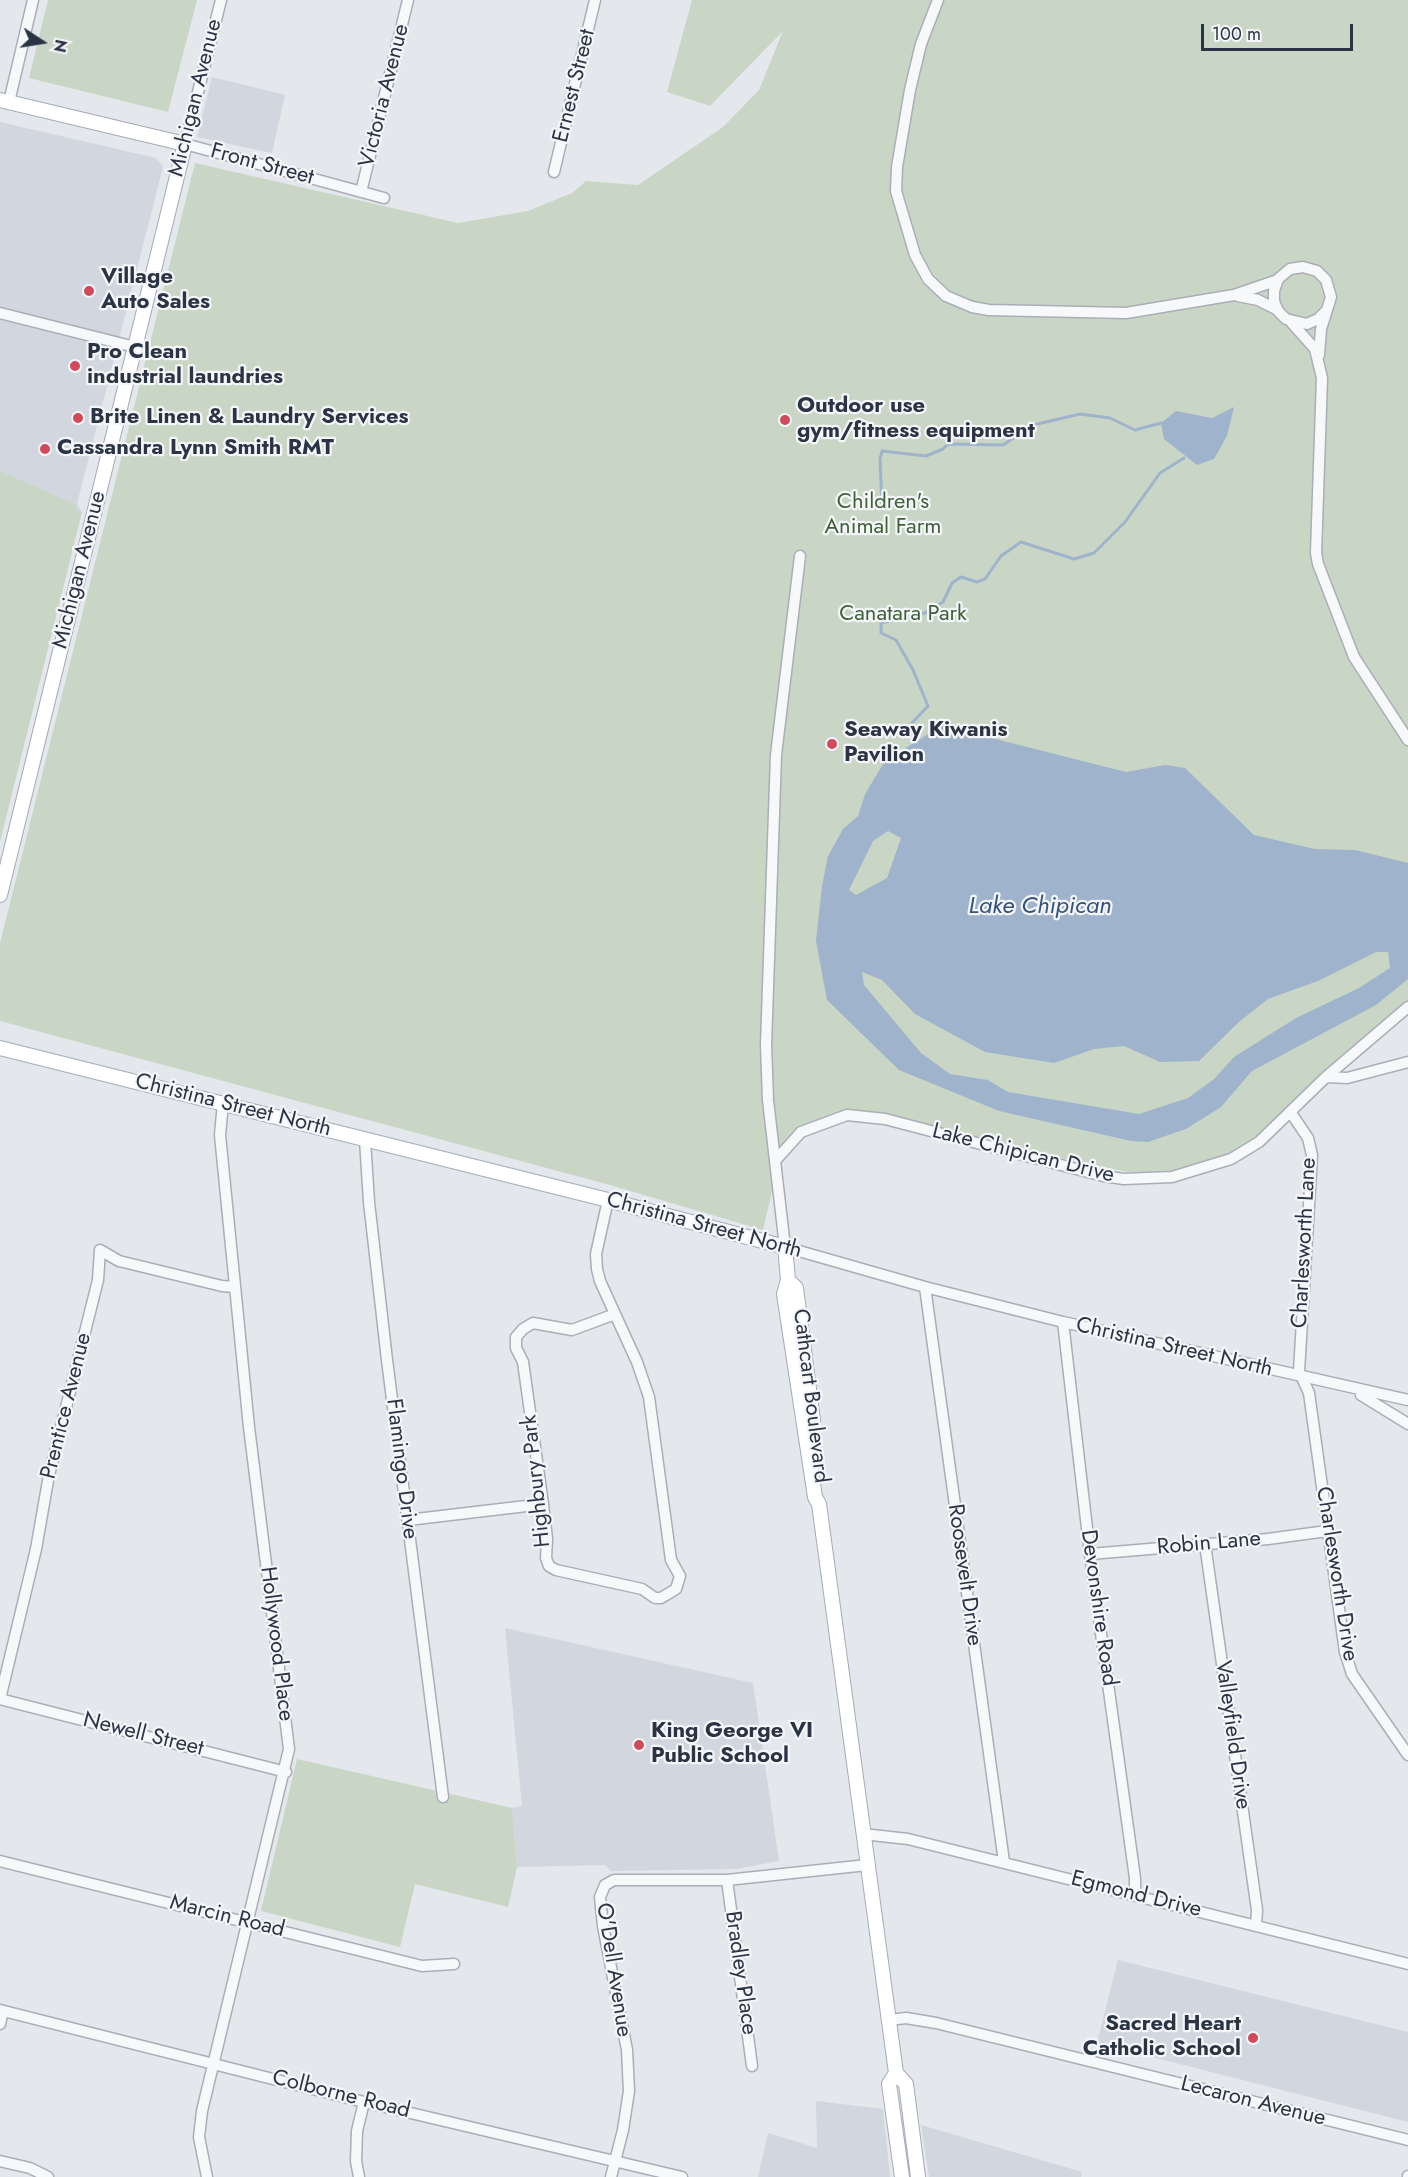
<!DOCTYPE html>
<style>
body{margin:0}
#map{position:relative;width:1408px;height:2177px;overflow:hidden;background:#e4e7ec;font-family:Jost,sans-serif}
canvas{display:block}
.north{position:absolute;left:12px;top:12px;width:60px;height:60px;-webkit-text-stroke:4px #f4f6f9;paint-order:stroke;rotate:102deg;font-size:16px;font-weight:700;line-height:24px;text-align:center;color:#2b3445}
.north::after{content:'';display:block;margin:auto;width:21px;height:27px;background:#2b3445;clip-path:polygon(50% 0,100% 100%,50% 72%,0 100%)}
.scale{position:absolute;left:1201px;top:24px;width:152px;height:27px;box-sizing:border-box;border:3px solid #2b3445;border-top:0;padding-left:8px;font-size:18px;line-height:21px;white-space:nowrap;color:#2b3445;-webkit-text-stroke:4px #f4f6f9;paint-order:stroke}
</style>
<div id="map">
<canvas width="1408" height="2177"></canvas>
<div class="north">N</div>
<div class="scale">100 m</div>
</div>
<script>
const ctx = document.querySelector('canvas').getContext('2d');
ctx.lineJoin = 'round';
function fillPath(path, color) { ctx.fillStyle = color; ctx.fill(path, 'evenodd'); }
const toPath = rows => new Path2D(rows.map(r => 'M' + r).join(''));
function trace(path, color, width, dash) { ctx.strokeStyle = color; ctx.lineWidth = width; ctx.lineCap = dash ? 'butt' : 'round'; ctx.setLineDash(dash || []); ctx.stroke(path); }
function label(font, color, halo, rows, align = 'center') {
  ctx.font = font + ' Jost,sans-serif'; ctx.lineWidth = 4.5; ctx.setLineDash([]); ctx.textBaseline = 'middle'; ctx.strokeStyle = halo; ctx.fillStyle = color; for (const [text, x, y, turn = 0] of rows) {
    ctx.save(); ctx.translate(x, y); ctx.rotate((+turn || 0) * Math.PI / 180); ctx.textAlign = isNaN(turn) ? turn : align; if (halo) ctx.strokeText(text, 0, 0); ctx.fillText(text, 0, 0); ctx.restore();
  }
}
const built = toPath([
 [212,77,285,95,272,153,197,137],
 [0,122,156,158,163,167,77,504,82,512,51,501,0,477],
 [505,1628,753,1683,779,1861,736,1869,611,1871,605,1865,517,1867,512,1808,522,1806],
 [1118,1960,1408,2032,1408,2122,1097,2043],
 [816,2101,883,2109,890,2177,758,2177,768,2133,817,2148],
 [921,2125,1082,2172,1081,2177,929,2177]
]);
const green = toPath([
 [48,0,197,0,168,112,29,78],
 [692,0,1408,0,1408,1008,1259,1142,1208,1167,1147,1176,885,1121,847,1117,801,1134,777,1169,763,1230,610,1185,0,1021,0,943,195,163,458,223,528,211,572,193,586,181,638,185,723,127,759,90,783,31,710,106,667,92],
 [0,471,77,505,76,510,82,512,0,842],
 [297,1759,512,1808,517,1867,508,1907,415,1884,400,1947,261,1911]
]);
const water = toPath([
 [1234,407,1227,436,1214,459,1197,465,1164,439,1161,423,1176,411,1212,418],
 [949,721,964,731,1126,772,1165,765,1185,768,1254,835,1315,849,1355,850,1408,863,1408,979,1376,1005,1252,1071,1221,1107,1186,1129,1148,1142,1131,1141,999,1111,899,1070,827,1000,816,941,822,886,828,856,843,829,858,816,865,794,885,761],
 [888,831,901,838,887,878,856,895,849,890,873,841],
 [1376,952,1388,952,1390,968,1359,988,1296,1018,1234,1057,1214,1079,1188,1098,1139,1114,1008,1092,988,1080,950,1074,921,1053,864,985,862,972,882,980,915,1014,985,1052,1054,1063,1094,1049,1124,1046,1160,1062,1199,1061,1240,1021,1268,999,1318,981]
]);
const stream = toPath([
 [882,508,880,459,882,451,926,456,943,449,948,444,1003,445,1033,425,1080,414,1110,418,1135,430,1161,423],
 [915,740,910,733,911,724,928,706,913,670,896,640,881,633,881,623,925,613,943,602,952,583,961,577,977,582,985,579,1001,556,1021,542,1074,559,1094,553,1125,522,1160,473,1184,458]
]);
const minor = toPath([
 [221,0,185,144,384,198],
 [938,0,921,44,910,90,897,167,896,191,915,255,928,279,946,296,972,307,989,310,1126,313,1234,295,1278,280],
 [9,102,33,0],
 [554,172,595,0],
 [361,192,408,0],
 [1238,296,1258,300,1278,310],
 [0,313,135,347],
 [1291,322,1315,349,1322,378,1316,553,1318,564,1354,657,1408,740],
 [1319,355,1321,329,1331,297,1326,280,1317,271,1303,267,1290,269,1278,279,1274,291,1274,301,1278,311,1286,319,1307,324,1318,319,1326,311],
 [800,556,776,755,766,1045,768,1100,785,1247,925,1287,1063,1322,1408,1400],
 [1326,1077,1347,1078,1408,1062],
 [1291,1113,1308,1138,1312,1155,1299,1371,1309,1393,1345,1652,1352,1674,1408,1755],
 [365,1140,369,1202,387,1360,443,1797],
 [775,1161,801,1132,847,1115,885,1119,1103,1176,1124,1179,1172,1177,1231,1159,1259,1142,1326,1077,1408,1007],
 [608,1200,596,1254,597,1269,600,1281,615,1314,637,1362,649,1397,671,1560,680,1576,676,1589,661,1598,655,1598,642,1589,556,1570,549,1566,546,1558,547,1539,543,1504,523,1362,516,1348,516,1337,523,1329,533,1323,572,1330,615,1314],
 [925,1287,1004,1862],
 [1063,1322,1090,1554,1135,1878,1135,1895],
 [1361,1395,1408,1424],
 [408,1520,543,1504],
 [1205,1544,1257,1910,1256,1926],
 [1090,1554,1268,1539,1327,1531],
 [0,1699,36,1549,49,1475,98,1280,100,1250,119,1261,222,1286,235,1287],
 [0,1699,286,1772],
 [863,1834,908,1839,1408,1964],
 [0,1861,422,1966,454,1964],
 [727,1880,752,2066],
 [0,2010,364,2102,682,2177],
 [889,2020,906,2018,936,2023,1408,2140],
 [0,2024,3,2011],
 [0,2161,30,2168,48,2177],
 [207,2177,199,2137,202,2111,289,1749,249,1427,220,1135,223,1103],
 [359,2177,356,2161,357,2131,364,2102],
 [611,2177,623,2130,629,2091,627,2050,603,1926,600,1897,605,1885,614,1880,727,1880,867,1865],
 [1408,2177,1408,2176]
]);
const major = toPath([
 [0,100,185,144,0,895],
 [0,1048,608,1200,785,1247,788,1280,784,1294,815,1497,819,1504,896,2073],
 [788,1280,796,1288,813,1420],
 [896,2073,906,2084,918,2177],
 [896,2073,889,2084,902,2177]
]);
const markers = [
 [89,291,6,"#d1495b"],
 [75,366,6,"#d1495b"],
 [78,418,6,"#d1495b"],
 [785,420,6,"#d1495b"],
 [45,449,6,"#d1495b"],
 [832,744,6,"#d1495b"],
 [639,1745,6,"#d1495b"],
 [1253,2038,6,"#d1495b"]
];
const streetNames = [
 ["Ernest Street",575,86,-76],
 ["Victoria Avenue",385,96,-76],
 ["Michigan Avenue",196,98,-76],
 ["Front Street",262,165,15],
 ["Michigan Avenue",80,570,-76],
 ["Christina Street North",233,1106,14],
 ["Lake Chipican Drive",1023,1154,14],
 ["Christina Street North",704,1226,15],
 ["Charlesworth Lane",1305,1243,-87],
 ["Christina Street North",1174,1348,13],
 ["Cathcart Boulevard",810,1396,83],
 ["Prentice Avenue",67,1406,-76],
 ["Flamingo Drive",401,1469,83],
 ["Highbury Park",537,1481,-96],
 ["Robin Lane",1209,1544,-5],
 ["Charlesworth Drive",1336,1574,81],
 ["Roosevelt Drive",964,1575,82],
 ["Devonshire Road",1098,1608,82],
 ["Hollywood Place",276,1644,83],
 ["Newell Street",143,1735,14],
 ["Valleyfield Drive",1232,1735,82],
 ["Egmond Drive",1136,1895,14],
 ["Marcin Road",227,1917,14],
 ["O'Dell Avenue",613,1970,81],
 ["Bradley Place",740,1973,82],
 ["Colborne Road",341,2095,14],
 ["Lecaron Avenue",1253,2102,14]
];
const poiNames = [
 ["Village",101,278],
 ["Auto Sales",101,303],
 ["Pro Clean",87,353],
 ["industrial laundries",87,378],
 ["Outdoor use",797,407],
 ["gym/fitness equipment",797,432],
 ["Brite Linen & Laundry Services",90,418],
 ["Cassandra Lynn Smith RMT",57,449],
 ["Seaway Kiwanis",844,731],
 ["Pavilion",844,756],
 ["King George VI",651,1732],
 ["Public School",651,1757],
 ["Sacred Heart",1241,2025,"right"],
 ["Catholic School",1241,2050,"right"]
];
const parkNames = [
 ["Children's",883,503],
 ["Animal Farm",883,528],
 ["Canatara Park",903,615]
];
const waterNames = [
 ["Lake Chipican",1040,907]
];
fillPath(built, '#d2d6de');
fillPath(green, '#c9d6c5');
fillPath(water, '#9fb4cc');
trace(stream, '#9fb4cc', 3);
trace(minor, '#a9aeb7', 13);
trace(major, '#a3abb8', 16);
trace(minor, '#f7f8fa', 10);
trace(major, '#fff', 14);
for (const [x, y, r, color] of markers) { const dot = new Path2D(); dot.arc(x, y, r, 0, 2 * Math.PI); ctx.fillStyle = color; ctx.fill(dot); trace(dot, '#f4f6f9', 2); }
label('22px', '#2b3445', '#f4f6f9', streetNames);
label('bold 22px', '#2b3445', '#f4f6f9', poiNames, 'left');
label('22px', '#3f6138', '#f4f6f9', parkNames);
label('italic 24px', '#34527a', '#f4f6f9', waterNames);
</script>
